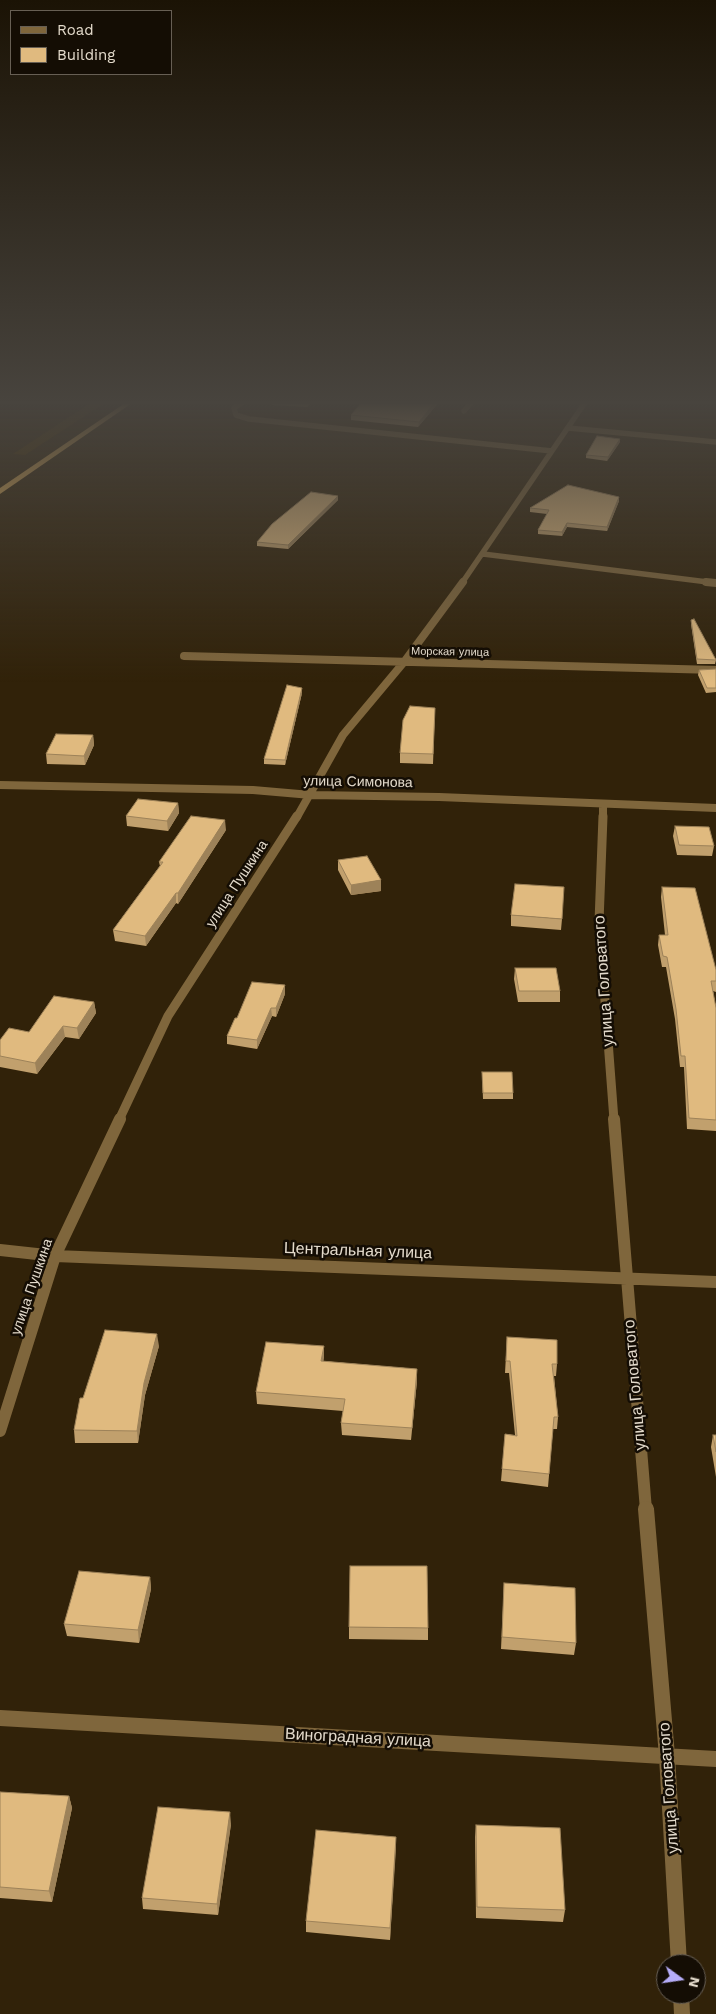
<!DOCTYPE html>
<meta charset="utf-8">
<style>
body{margin:0}
#map{position:relative;width:716px;height:2014px;overflow:hidden;background:#312209;font-family:"Work Sans",sans-serif}
canvas{display:block}
.legend{position:absolute;left:10px;top:10px;width:162px;height:65px;box-sizing:border-box;background:#140d04;border:1px solid #675f54;margin:0;padding:6px 9px;list-style:none;font-size:15px;color:#e3dacb}
.legend li{display:flex;align-items:center;gap:10px;height:25px}
.legend b{width:25px;border:1px solid #675f54}
.north{position:absolute;left:656px;top:1954px;width:50px;height:50px;box-sizing:border-box;background:#140d04;border:1px solid #675f54;border-radius:50%;rotate:104deg;font-size:14px;font-weight:700;line-height:20px;text-align:center;color:#e3dacb}
.north::after{content:'';display:block;margin:auto;width:18px;height:22px;background:#b5acf8;clip-path:polygon(50% 0,100% 100%,50% 72%,0 100%)}
</style>
<div id="map">
<canvas width="716" height="2014"></canvas>
<ul class="legend">
<li><b style="height:6px;background:#7f663c"></b>Road</li>
<li><b style="height:14px;background:#e0ba7f"></b>Building</li>
</ul>
<div class="north">N</div>
</div>
<script>
const ctx = document.querySelector('canvas').getContext('2d');
ctx.lineJoin = 'round';
function fillPath(path, color) { ctx.fillStyle = color; ctx.fill(path, 'evenodd'); }
const toPath = rows => new Path2D(rows.map(r => 'M' + r).join(''));
function trace(path, color, width, dash) { ctx.strokeStyle = color; ctx.lineWidth = width; ctx.lineCap = dash ? 'butt' : 'round'; ctx.setLineDash(dash || []); ctx.stroke(path); }
function label(font, color, halo, rows, align = 'center') {
  ctx.font = font + ' "Work Sans",sans-serif'; ctx.lineWidth = 5; ctx.setLineDash([]); ctx.textBaseline = 'middle'; ctx.strokeStyle = halo; ctx.fillStyle = color; for (const [text, x, y, turn = 0] of rows) {
    ctx.save(); ctx.translate(x, y); ctx.rotate((+turn || 0) * Math.PI / 180); ctx.textAlign = isNaN(turn) ? turn : align; if (halo) ctx.strokeText(text, 0, 0); ctx.fillText(text, 0, 0); ctx.restore();
  }
}
const green = toPath([
 [93,401,108,401,25,455,13,454]
]);
const service = toPath([
 [464,411,473,401],
 [568,428,716,442]
]);
const minorFar4 = toPath([
 [244,401,234,408,236,415,249,419,552,451],
 [483,554,716,583],
 [462,583,586,401]
]);
const minorFar3 = toPath([
 [706,582,716,583],
 [184,656,716,670],
 [0,785,253,790,311,795,439,797,716,808],
 [297,817,343,735,404,662,463,582],
 [603,817,603,805]
]);
const minorFar2 = toPath([
 [603,816,599,922,614,1120],
 [119,1120,168,1016,297,816]
]);
const minorFar1 = toPath([
 [614,1119,646,1510],
 [0,1250,55,1256,716,1282],
 [0,1431,55,1256,120,1119]
]);
const minor = toPath([
 [646,1509,667,1756,679,1964],
 [0,1718,716,1759],
 [681,1994,682,2014]
]);
const trunk = toPath([
 [128,401,135,401,0,494,0,488,128,401]
]);
const wall = toPath([
 [272,401,313,401,307,407,272,405],
 [363,401,440,401,418,427,351,420,351,415],
 [620,442,607,461,586,458,586,455],
 [338,496,338,500,288,549,257,546,257,542],
 [619,497,619,501,607,531,567,527,562,536,538,534,538,530,547,514,530,512,530,508],
 [691,620,716,660,715,664,697,664,691,624],
 [716,669,716,692,706,693,698,675,699,670],
 [302,693,285,765,264,764,264,759],
 [435,708,433,764,400,763,400,753],
 [93,735,94,745,85,765,47,764,46,754],
 [178,803,179,813,168,831,127,826,126,816],
 [675,826,714,846,712,856,677,855,673,836],
 [226,830,178,904,176,903,146,946,115,941,113,930,160,866,159,862],
 [338,860,381,891,351,895,338,870],
 [662,887,716,970,716,992,713,991,716,1008,716,1131,687,1129,684,1067,680,1067,675,1019,666,967,662,967,658,945,659,935,665,935,661,897],
 [511,915,562,919,561,930,511,926],
 [515,968,560,991,560,1002,518,1002,514,979],
 [285,994,276,1017,272,1016,257,1049,227,1044,227,1036,237,1018],
 [94,1002,96,1013,79,1039,65,1037,37,1074,0,1067,0,1040,29,1032],
 [482,1072,513,1093,513,1099,483,1099],
 [507,1337,557,1364,556,1376,554,1376,558,1417,557,1429,553,1429,548,1487,501,1481,505,1434,515,1435,509,1373,505,1373],
 [159,1346,145,1395,138,1443,75,1443,74,1430,83,1398],
 [324,1346,323,1361,417,1369,417,1381,411,1440,342,1435,341,1423,343,1411,257,1404,256,1392],
 [713,1435,716,1435,716,1477,711,1447],
 [150,1577,151,1589,139,1643,67,1636,64,1624],
 [504,1583,576,1643,574,1655,501,1649],
 [349,1627,428,1628,428,1640,349,1639],
 [0,1792,69,1796,72,1808,52,1902,0,1898],
 [231,1824,218,1915,143,1909,142,1898],
 [476,1825,565,1910,563,1922,476,1918,475,1837],
 [396,1837,390,1940,306,1932,306,1921]
]);
const shadedWall = toPath([
 [309,401,313,401,307,407,306,404],
 [436,401,440,401,418,427,419,422],
 [620,439,620,442,607,461,608,457],
 [338,496,338,500,288,549,288,545],
 [619,497,619,501,607,531,607,527],
 [567,523,567,527,562,536,562,532],
 [302,688,302,693,285,765,285,760],
 [93,735,94,745,85,765,84,756],
 [178,803,179,813,168,831,167,821],
 [225,820,226,830,178,904,178,893],
 [381,880,381,891,351,895,351,885],
 [176,893,176,903,146,946,145,936],
 [285,985,285,994,276,1017,276,1008],
 [94,1002,96,1013,79,1039,77,1028],
 [271,1008,272,1016,257,1049,257,1040],
 [63,1026,65,1037,37,1074,35,1063],
 [157,1334,159,1346,145,1395,138,1443,137,1431,144,1383],
 [324,1346,324,1358,322,1373,321,1361],
 [417,1369,417,1381,411,1440,412,1428],
 [150,1577,151,1589,139,1643,138,1630],
 [69,1796,72,1808,52,1902,49,1891],
 [230,1812,231,1824,218,1915,217,1904],
 [396,1837,396,1849,390,1940,390,1928]
]);
const building = toPath([
 [272,401,309,401,306,404,272,401],
 [363,401,436,401,419,422,351,415,363,401],
 [597,436,620,439,608,457,586,455,597,436],
 [568,485,619,497,607,527,567,523,562,532,538,530,549,510,530,508,568,485],
 [311,492,338,496,288,545,257,542,272,524,311,492],
 [694,619,716,660,697,659,691,620,694,619],
 [716,669,716,688,707,688,699,670,716,669],
 [287,685,302,688,285,760,264,759,287,685],
 [410,706,435,708,433,754,400,753,403,720,410,706],
 [56,734,93,735,84,756,46,754,56,734],
 [138,799,178,803,167,821,126,816,138,799],
 [191,816,225,820,178,893,176,893,145,936,113,930,163,862,159,862,191,816],
 [675,826,709,827,714,846,679,845,675,826],
 [367,856,381,880,351,885,338,860,367,856],
 [515,884,564,887,562,919,511,915,515,884],
 [662,887,695,888,716,970,716,981,711,981,716,1008,716,1120,689,1118,685,1056,681,1056,676,1009,667,957,663,956,659,935,668,935,662,887],
 [515,968,556,968,560,991,519,991,515,968],
 [252,982,285,985,276,1008,271,1008,257,1040,227,1036,235,1018,237,1018,252,982],
 [54,996,94,1002,77,1028,63,1026,35,1063,0,1056,0,1040,9,1028,29,1032,54,996],
 [482,1072,512,1072,513,1093,483,1093,482,1072],
 [105,1330,157,1334,144,1383,137,1431,74,1430,80,1398,83,1398,105,1330],
 [507,1337,557,1340,557,1364,552,1364,558,1417,554,1417,549,1474,502,1469,505,1434,517,1436,510,1361,506,1361,507,1337],
 [266,1342,324,1346,321,1361,417,1369,412,1428,341,1423,345,1399,256,1392,266,1342],
 [713,1435,716,1435,716,1452,713,1435],
 [350,1566,427,1566,428,1628,349,1627,350,1566],
 [79,1571,150,1577,138,1630,64,1624,79,1571],
 [504,1583,575,1588,576,1643,502,1637,504,1583],
 [0,1792,69,1796,49,1891,0,1887,0,1792],
 [158,1807,230,1812,217,1904,142,1898,158,1807],
 [476,1825,560,1828,565,1910,477,1907,476,1825],
 [316,1830,396,1837,390,1928,306,1921,316,1830]
]);
const farStreetnames = [
 ["Морская улица",450,652,1]
];
const streetNames = [
 ["улица Симонова",358,782,1],
 ["улица Пушкина",237,884,-57],
 ["улица Пушкина",32,1287,-71]
];
const nearStreetnames = [
 ["улица Головатого",604,981,-94],
 ["Центральная улица",358,1251,2],
 ["улица Головатого",635,1385,-95],
 ["Виноградная улица",358,1738,3],
 ["улица Головатого",669,1788,-94]
];
fillPath(green, '#442e01');
trace(service, '#7f663c', 5.5);
trace(minorFar4, '#7f663c', 5.5);
trace(minorFar3, '#7f663c', 8);
trace(minorFar2, '#7f663c', 9);
trace(minorFar1, '#7f663c', 12);
trace(minor, '#7f663c', 16);
fillPath(trunk, '#e8b45a');
fillPath(wall, '#c1a06d');
fillPath(shadedWall, '#9d8259');
fillPath(building, '#e0ba7f');
trace(building, '#9d8259', 1);
const sky = ctx.createLinearGradient(0, 0, 0, 683);
sky.addColorStop(0, '#1b1305');
sky.addColorStop(0.59, '#48443e');
sky.addColorStop(1, '#48443e00');
ctx.fillStyle = sky;
ctx.fillRect(0, 0, 716, 683);
label('11px', '#e3dacb', '#140d04', farStreetnames);
label('14px', '#e3dacb', '#140d04', streetNames);
label('16px', '#e3dacb', '#140d04', nearStreetnames);
</script>
